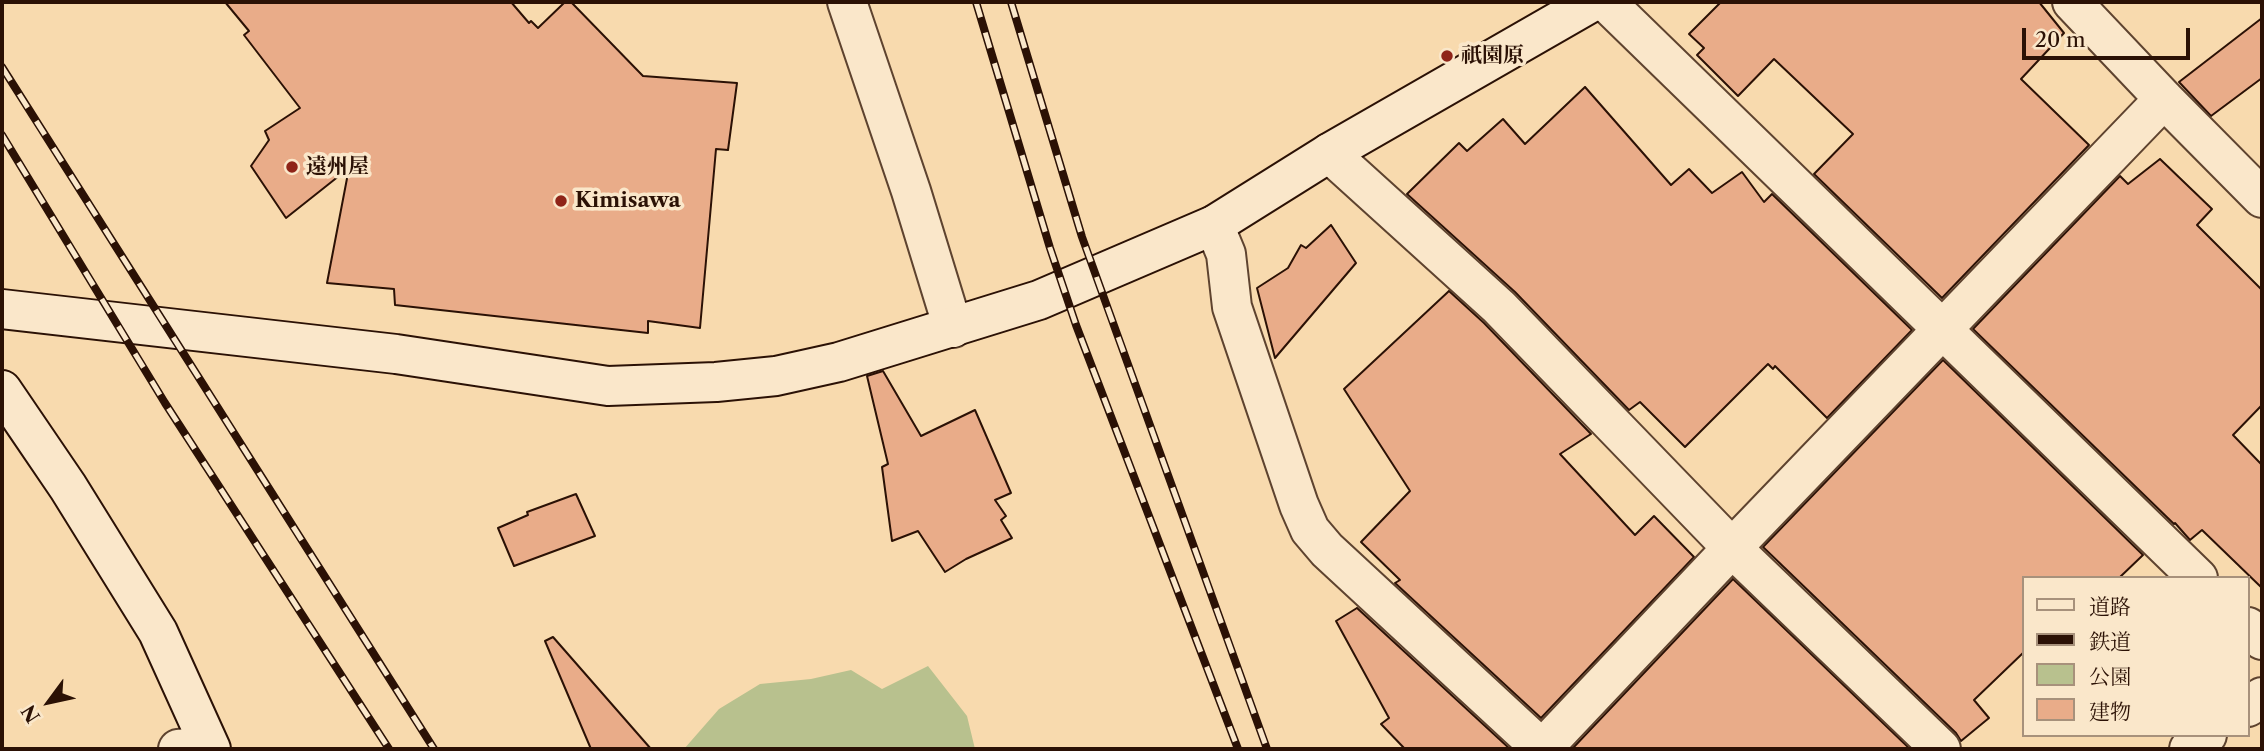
<!DOCTYPE html>
<meta charset="utf-8">
<style>
body{margin:0}
#map{position:relative;width:2264px;height:751px;overflow:hidden;background:#f8daae;font-family:"Libre Caslon Text","Noto Serif JP",serif}
canvas{display:block}
.frame{position:absolute;inset:0;border:4px solid #2b1105;pointer-events:none}
.legend{position:absolute;left:2022px;top:576px;width:228px;height:161px;box-sizing:border-box;background:#fae7ca;border:2px solid #a7917b;margin:0;padding:9px 12px;list-style:none;font-size:21px;color:#2b1105}
.legend li{display:flex;align-items:center;gap:14px;height:35px}
.legend b{width:35px;border:2px solid #a7917b}
.north{position:absolute;left:14px;top:667px;width:70px;height:70px;-webkit-text-stroke:5px #fae7ca;paint-order:stroke;rotate:237deg;font-size:19px;font-weight:700;line-height:28px;text-align:center;color:#2b1105}
.north::after{content:'';display:block;margin:auto;width:24px;height:32px;background:#2b1105;clip-path:polygon(50% 0,100% 100%,50% 72%,0 100%)}
.scale{position:absolute;left:2022px;top:28px;width:168px;height:32px;box-sizing:border-box;border:4px solid #2b1105;border-top:0;padding-left:9px;font-size:21px;line-height:24px;white-space:nowrap;color:#2b1105;-webkit-text-stroke:5px #fae7ca;paint-order:stroke}
</style>
<div id="map">
<canvas width="2264" height="751"></canvas>
<div class="frame"></div>
<ul class="legend">
<li><b style="height:9px;background:#fae7ca"></b>道路</li>
<li><b style="height:9px;background:#2b1105"></b>鉄道</li>
<li><b style="height:19px;background:#b8c18e"></b>公園</li>
<li><b style="height:19px;background:#e9ac89"></b>建物</li>
</ul>
<div class="north">N</div>
<div class="scale">20 m</div>
</div>
<script>
const ctx = document.querySelector('canvas').getContext('2d');
ctx.lineJoin = 'round';
function fillPath(path, color) { ctx.fillStyle = color; ctx.fill(path, 'evenodd'); }
const toPath = rows => new Path2D(rows.map(r => 'M' + r).join(''));
function trace(path, color, width, dash) { ctx.strokeStyle = color; ctx.lineWidth = width; ctx.lineCap = dash ? 'butt' : 'round'; ctx.setLineDash(dash || []); ctx.stroke(path); }
function label(font, color, halo, rows, align = 'center') {
  ctx.font = font + ' "Libre Caslon Text","Noto Serif JP",serif'; ctx.lineWidth = 7; ctx.setLineDash([]); ctx.textBaseline = 'middle'; ctx.strokeStyle = halo; ctx.fillStyle = color; for (const [text, x, y, turn = 0] of rows) {
    ctx.save(); ctx.translate(x, y); ctx.rotate((+turn || 0) * Math.PI / 180); ctx.textAlign = isNaN(turn) ? turn : align; if (halo) ctx.strokeText(text, 0, 0); ctx.fillText(text, 0, 0); ctx.restore();
  }
}
const green = toPath([
 [928,666,967,716,975,749,684,749,719,709,760,684,811,679,851,670,882,689]
]);
const building = toPath([
 [225,2,511,2,529,23,531,21,538,28,565,2,571,2,643,76,737,83,728,150,716,149,700,328,648,321,648,333,395,305,394,289,327,283,349,168,286,218,251,166,269,140,265,131,300,108,244,35,249,31,225,2],
 [1721,2,2039,2,2064,33,2021,79,2089,145,1942,298,1814,174,1853,134,1774,59,1738,96,1697,55,1704,48,1689,34,1721,2],
 [2262,18,2262,78,2211,116,2179,82,2262,18],
 [1585,87,1671,185,1689,169,1712,193,1742,172,1764,202,1772,194,1912,330,1827,418,1775,366,1773,369,1768,364,1685,447,1640,402,1629,410,1515,292,1407,194,1459,143,1467,151,1503,119,1525,144,1585,87],
 [2160,159,2212,209,2197,225,2262,290,2262,405,2233,435,2262,465,2262,588,2202,530,2190,540,2175,523,2174,524,1973,329,2120,176,2128,184,2160,159],
 [1331,225,1356,263,1275,358,1257,288,1288,268,1301,245,1306,248,1331,225],
 [1449,291,1484,323,1591,434,1560,454,1635,535,1654,516,1694,557,1541,718,1395,583,1400,580,1361,542,1410,491,1344,389,1449,291],
 [1943,360,2143,555,2119,578,2024,578,2024,652,1974,700,1989,718,1961,741,1956,733,1763,547,1943,360],
 [883,371,921,436,975,410,1011,493,995,500,1006,516,1001,520,1012,538,966,559,945,572,918,531,892,541,882,467,888,464,867,376,883,371],
 [576,494,595,536,514,566,498,528,528,515,527,512,576,494],
 [1733,579,1910,749,1572,749,1733,579],
 [1357,608,1510,749,1405,749,1381,724,1389,718,1336,621,1357,608],
 [553,637,651,749,591,749,545,641,553,637]
]);
const street = toPath([
 [847,2,911,191,953,328],
 [1606,2,2198,578],
 [2072,2,2164,99,2262,198],
 [1329,153,1499,307,1732,548,1941,749],
 [1214,225,1226,254,1232,307,1299,505,1310,530,1327,550,1541,748],
 [2248,627,2262,640],
 [2248,707,2262,697],
 [178,749,209,746],
 [1542,749,1732,548,2164,99],
 [2189,749,2207,735]
]);
const secondary = toPath([
 [2,309,396,354,608,386,716,382,776,376,839,362,1039,300,1214,225,1329,153,1592,2],
 [2,390,68,487,158,632,211,749]
]);
const rail = toPath([
 [976,2,1050,248,1076,325,1238,749],
 [1011,2,1082,237,1267,749],
 [2,67,434,749],
 [2,135,165,403,389,749]
]);
const markers = [
 [1447,56,7,"#8f2418"],
 [292,167,7,"#8f2418"],
 [561,201,7,"#8f2418"]
];
const poiNames = [
 ["祇園原",1461,56],
 ["遠州屋",306,167],
 ["Kimisawa",575,201]
];
fillPath(green, '#b8c18e');
fillPath(building, '#e9ac89');
trace(building, '#2b1105', 2);
trace(street, '#5e432f', 42);
trace(secondary, '#2b1105', 42);
trace(street, '#fae7ca', 38);
trace(secondary, '#fae7ca', 38);
trace(rail, '#2b1105', 8);
trace(rail, '#fae7ca', 5, [16]);
for (const [x, y, r, color] of markers) { const dot = new Path2D(); dot.arc(x, y, r, 0, 2 * Math.PI); ctx.fillStyle = color; ctx.fill(dot); trace(dot, '#fae7ca', 2.5); }
label('bold 21px', '#2b1105', '#fae7ca', poiNames, 'left');
</script>
